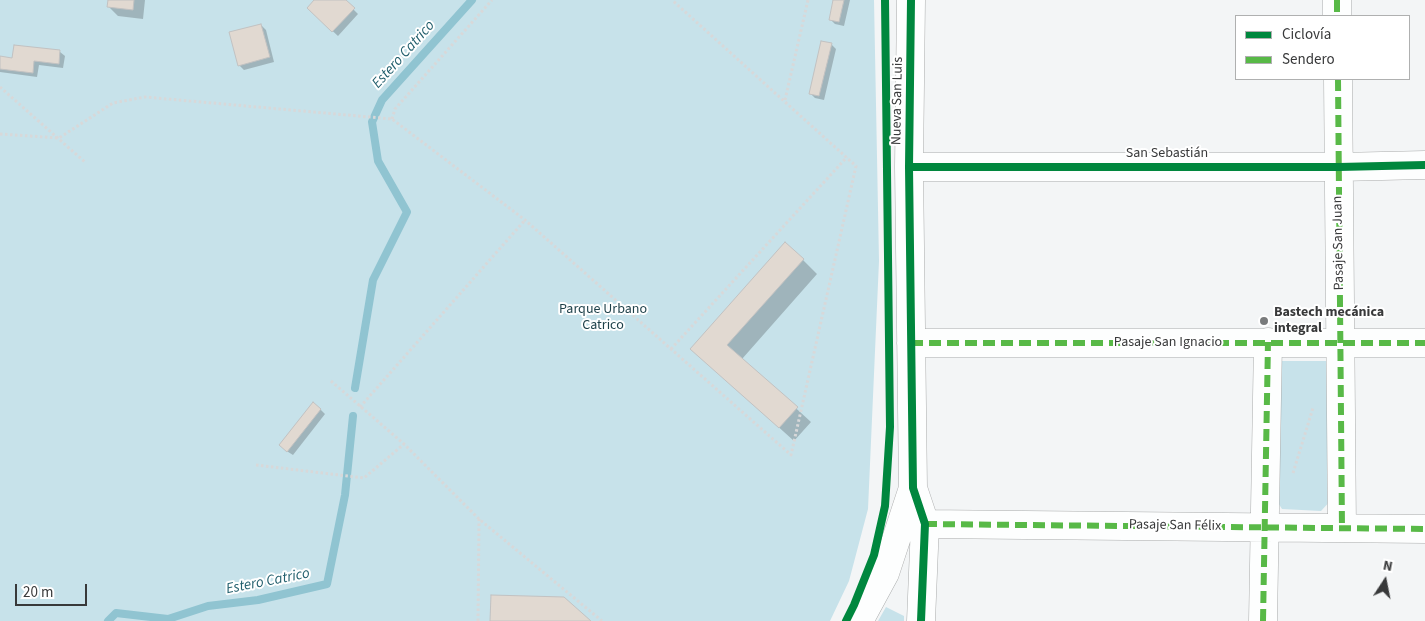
<!DOCTYPE html>
<meta charset="utf-8">
<style>
body{margin:0}
#map{position:relative;width:1425px;height:621px;overflow:hidden;background:#f3f5f6;font-family:"Source Sans 3",sans-serif}
canvas{display:block}
.legend{position:absolute;left:1235px;top:15px;width:175px;height:65px;box-sizing:border-box;background:#fff;border:1px solid #afb0b0;margin:0;padding:6px 9px;list-style:none;font-size:15px;color:#38393a}
.legend li{display:flex;align-items:center;gap:10px;height:25px}
.legend b{width:25px;border:1px solid #afb0b0}
.north{position:absolute;left:1360px;top:556px;width:50px;height:50px;-webkit-text-stroke:4px #fff;paint-order:stroke;rotate:11deg;font-size:14px;font-weight:700;line-height:20px;text-align:center;color:#38393a}
.north::after{content:'';display:block;margin:auto;width:18px;height:22px;background:#38393a;clip-path:polygon(50% 0,100% 100%,50% 72%,0 100%)}
.scale{position:absolute;left:15px;top:584px;width:72px;height:22px;box-sizing:border-box;border:2px solid #38393a;border-top:0;padding-left:6px;font-size:15px;line-height:18px;white-space:nowrap;color:#38393a;-webkit-text-stroke:4px #fff;paint-order:stroke}
</style>
<div id="map">
<canvas width="1425" height="621"></canvas>
<ul class="legend">
<li><b style="height:6px;background:#00873e"></b>Ciclovía</li>
<li><b style="height:6px;background:#58b947"></b>Sendero</li>
</ul>
<div class="north">N</div>
<div class="scale">20 m</div>
</div>
<script>
const ctx = document.querySelector('canvas').getContext('2d');
ctx.lineJoin = 'round';
function fillPath(path, color) { ctx.fillStyle = color; ctx.fill(path, 'evenodd'); }
const toPath = rows => new Path2D(rows.map(r => 'M' + r).join(''));
function trace(path, color, width, dash) { ctx.strokeStyle = color; ctx.lineWidth = width; ctx.lineCap = dash ? 'butt' : 'round'; ctx.setLineDash(dash || []); ctx.stroke(path); }
function label(font, color, halo, rows, align = 'center') {
  ctx.font = font + ' "Source Sans 3",sans-serif'; ctx.lineWidth = 4; ctx.setLineDash([]); ctx.textBaseline = 'middle'; ctx.strokeStyle = halo; ctx.fillStyle = color; for (const [text, x, y, turn = 0] of rows) {
    ctx.save(); ctx.translate(x, y); ctx.rotate((+turn || 0) * Math.PI / 180); ctx.textAlign = isNaN(turn) ? turn : align; if (halo) ctx.strokeText(text, 0, 0); ctx.fillText(text, 0, 0); ctx.restore();
  }
}
const green = toPath([
 [0,0,874,0,879,261,868,509,849,581,830,621,0,621],
 [1275,361,1333,361,1333,498,1321,511,1282,509,1275,498],
 [886,607,904,616,904,621,878,621]
]);
const shadow = toPath([
 [109,0,145,0,143,19,118,16,108,6],
 [316,0,344,0,358,14,338,36,308,8],
 [835,0,850,0,844,26,835,24,830,19],
 [261,25,266,30,274,62,244,70,239,65],
 [831,44,836,49,824,100,815,98,810,93],
 [60,52,65,56,63,68,39,65,37,77,0,72,0,57,13,59],
 [803,260,817,274,742,359,811,422,794,441,692,349],
 [320,409,325,414,293,455,285,450]
]);
const stream = toPath([
 [355,388,373,280,407,212,378,161,372,122,382,100,472,0],
 [108,621,116,613,168,619,208,606,258,600,327,584,345,495,353,416]
]);
const building = toPath([
 [108,0,134,0,133,10,107,7,108,0],
 [314,0,346,0,355,8,332,32,307,8,314,0],
 [833,0,844,0,839,22,829,20,833,0],
 [261,24,270,57,238,66,229,32,261,24],
 [821,41,832,43,819,96,809,94,821,41],
 [14,45,60,50,59,64,34,61,33,73,0,69,0,56,12,58,14,45],
 [785,242,804,259,727,345,798,407,779,428,690,349,785,242],
 [313,402,321,409,287,452,279,445,313,402],
 [491,595,564,597,591,621,490,621,491,595]
]);
const path = toPath([
 [0,87,86,163],
 [785,100,808,0],
 [392,119,395,109,492,0],
 [0,134,59,138,113,103,145,97,392,119,525,220,791,455,856,166,672,0],
 [671,349,847,157],
 [331,381,404,444,479,519,602,621],
 [360,407,525,220],
 [256,465,364,478,404,444],
 [1293,473,1313,408],
 [478,621,479,519]
]);
const minor = toPath([
 [911,0,909,167,913,488,925,524,921,621],
 [1337,0,1337,16],
 [1338,79,1342,528],
 [909,167,1339,167,1425,165],
 [911,343,1425,343],
 [925,524,1425,529],
 [859,621,885,573,913,488],
 [1263,621,1268,342]
]);
const quiet = toPath([
 [1337,0,1337,16],
 [1338,79,1342,528],
 [911,343,1425,343],
 [925,524,1425,529],
 [1263,621,1268,342]
]);
const cycleway = toPath([
 [911,0,909,167,913,488,925,524,921,621],
 [909,167,1339,167,1425,165],
 [846,621,854,605,874,555,885,506,890,427,885,0]
]);
const markers = [
 [1264,321,5,"#797b7c"]
];
const streetNames = [
 ["Nueva San Luis",898,101,-89],
 ["San Sebastián",1167,154],
 ["Pasaje San Juan",1339,243,-91],
 ["Pasaje San Ignacio",1168,343],
 ["Pasaje San Félix",1175,526,1]
];
const parkNames = [
 ["Parque Urbano",603,310],
 ["Catrico",603,326]
];
const poiNames = [
 ["Bastech mecánica",1274,313],
 ["integral",1274,329]
];
const waterNames = [
 ["Estero Catrico",404,55,-48],
 ["Estero Catrico",268,582,-11]
];
fillPath(green, '#c7e2ea');
fillPath(shadow, '#0003');
trace(stream, '#90c4d1', 8);
fillPath(building, '#e1d9d1');
trace(building, '#c2c2c2', 1);
trace(minor, '#aaacac', 29);
trace(path, '#d8d8d9', 3, [2.5, 2.5]);
trace(minor, '#fdfefe', 28);
trace(quiet, '#58b947', 6, [12, 6]);
trace(cycleway, '#00873e', 8);
for (const [x, y, r, color] of markers) { const dot = new Path2D(); dot.arc(x, y, r, 0, 2 * Math.PI); ctx.fillStyle = color; ctx.fill(dot); trace(dot, '#fff', 2); }
label('14px', '#38393a', '#fff', streetNames);
label('14px', '#1c3f48', '#fff', parkNames);
label('bold 14px', '#38393a', '#fff', poiNames, 'left');
label('italic 15px', '#225f6d', '#fff', waterNames);
</script>
